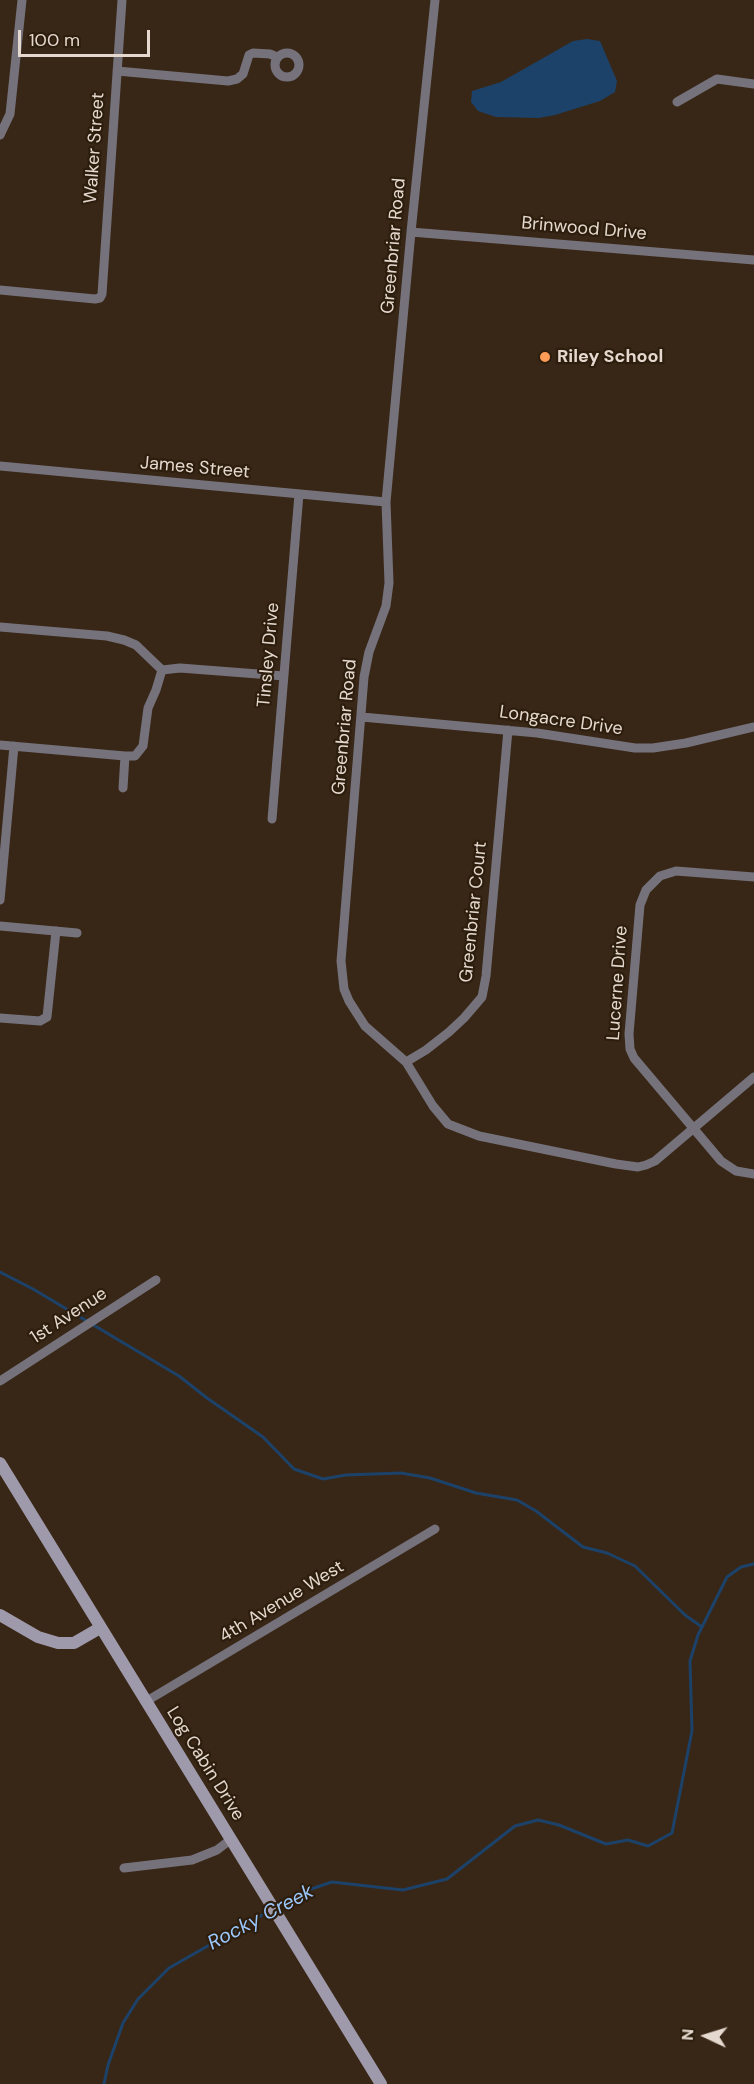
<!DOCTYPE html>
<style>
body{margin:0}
#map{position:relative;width:754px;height:2084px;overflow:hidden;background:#382716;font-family:"DM Sans",sans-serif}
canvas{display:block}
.north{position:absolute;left:676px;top:2006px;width:60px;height:60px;-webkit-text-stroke:4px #2d1d0d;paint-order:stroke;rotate:274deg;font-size:16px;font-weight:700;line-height:24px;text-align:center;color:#e5d9cf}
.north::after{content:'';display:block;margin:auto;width:21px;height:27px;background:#e5d9cf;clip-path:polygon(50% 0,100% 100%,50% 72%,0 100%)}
.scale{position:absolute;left:18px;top:30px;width:132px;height:27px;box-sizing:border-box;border:3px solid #e5d9cf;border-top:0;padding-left:8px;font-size:18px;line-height:21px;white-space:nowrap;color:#e5d9cf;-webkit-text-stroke:4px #2d1d0d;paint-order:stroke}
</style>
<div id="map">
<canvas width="754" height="2084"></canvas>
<div class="north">N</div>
<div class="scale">100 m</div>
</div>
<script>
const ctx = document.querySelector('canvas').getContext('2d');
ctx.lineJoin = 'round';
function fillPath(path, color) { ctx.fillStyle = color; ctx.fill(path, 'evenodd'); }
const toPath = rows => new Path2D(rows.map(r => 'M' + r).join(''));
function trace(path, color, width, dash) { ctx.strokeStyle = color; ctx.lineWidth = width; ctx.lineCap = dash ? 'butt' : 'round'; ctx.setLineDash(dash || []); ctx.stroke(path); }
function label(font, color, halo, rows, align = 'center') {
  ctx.font = font + ' "DM Sans",sans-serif'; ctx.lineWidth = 4.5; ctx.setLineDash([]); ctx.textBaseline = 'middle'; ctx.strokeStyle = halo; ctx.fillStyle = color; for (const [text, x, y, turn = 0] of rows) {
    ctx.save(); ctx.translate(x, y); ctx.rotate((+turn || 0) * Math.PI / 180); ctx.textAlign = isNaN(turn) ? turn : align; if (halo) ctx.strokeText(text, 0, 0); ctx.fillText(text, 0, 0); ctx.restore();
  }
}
const water = toPath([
 [587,39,600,41,617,81,615,92,600,101,555,115,539,118,496,117,478,111,471,102,472,91,501,82,573,41]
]);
const stream = toPath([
 [0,1272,33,1289,179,1376,207,1398,263,1437,294,1469,323,1479,346,1475,401,1473,430,1478,476,1493,517,1500,536,1511,583,1547,607,1553,635,1566,685,1615,702,1627],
 [276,1907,305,1891,332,1882,403,1890,447,1879,515,1826,538,1820,559,1825,606,1844,628,1840,648,1846,672,1833,692,1731,690,1661,698,1635,727,1577,741,1567,754,1564],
 [104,2084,108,2065,123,2023,138,1999,169,1968,271,1910]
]);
const street = toPath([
 [435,0,411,232,386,502,389,583,386,606,369,652,364,677,341,961,344,989,349,1001,365,1026,406,1062,433,1106,448,1124,479,1136,616,1164,638,1167,646,1165,655,1161,754,1077],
 '275 65a12 12 0 1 1 24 0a12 12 0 1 1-24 0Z',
 [117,71,228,81,237,79,243,74,249,55,253,53,270,54,277,57],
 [677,102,717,79,754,84],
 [0,135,10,114,22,0],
 [411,232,754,260],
 [0,290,95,299,100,298,102,294,122,0],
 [0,466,386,502],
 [0,627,107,636,124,640,136,645,162,670],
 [162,670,180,668,284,676],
 [362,717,537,733,635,748,653,748,686,743,754,727],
 [0,745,125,756],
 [123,788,125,756,135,756,143,746,148,708,156,690,162,670],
 [272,819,299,494],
 [754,877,676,871,660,876,646,890,640,905,629,1034,630,1049,634,1058,721,1161,736,1171,754,1174],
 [0,900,14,746],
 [0,926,77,933],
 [0,1018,40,1021,47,1017,56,931],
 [406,1062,426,1050,449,1032,464,1018,482,997,486,976,508,730],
 [0,1381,156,1280],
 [145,1702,435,1529],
 [124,1868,192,1860,217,1850,230,1840]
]);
const secondary = toPath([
 [0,1463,381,2084],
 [0,1615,38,1637,58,1643,74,1643,100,1628]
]);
const markers = [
 [545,357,6,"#fd9c56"]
];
const streetNames = [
 ["Walker Street",95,148,-86],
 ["Brinwood Drive",584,229,5],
 ["Greenbriar Road",394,246,-85],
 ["James Street",195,468,5],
 ["Tinsley Drive",269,655,-85],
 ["Longacre Drive",561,721,8],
 ["Greenbriar Road",345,727,-85],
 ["Greenbriar Court",474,912,-84],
 ["Lucerne Drive",618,983,-86],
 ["1st Avenue",69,1316,-33],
 ["4th Avenue West",282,1602,-31],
 ["Log Cabin Drive",205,1764,58]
];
const poiNames = [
 ["Riley School",557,357]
];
const waterNames = [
 ["Rocky Creek",261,1918,-28]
];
fillPath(water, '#1d426a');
trace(stream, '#1d426a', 3);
trace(street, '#75727c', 9);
trace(secondary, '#9f9aab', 12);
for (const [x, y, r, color] of markers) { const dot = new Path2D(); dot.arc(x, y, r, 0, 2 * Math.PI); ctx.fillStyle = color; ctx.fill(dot); trace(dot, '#2d1d0d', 2); }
label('18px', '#e5d9cf', '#2d1d0d', streetNames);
label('bold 18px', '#e5d9cf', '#2d1d0d', poiNames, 'left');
label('italic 20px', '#9cc9fe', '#2d1d0d', waterNames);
</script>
